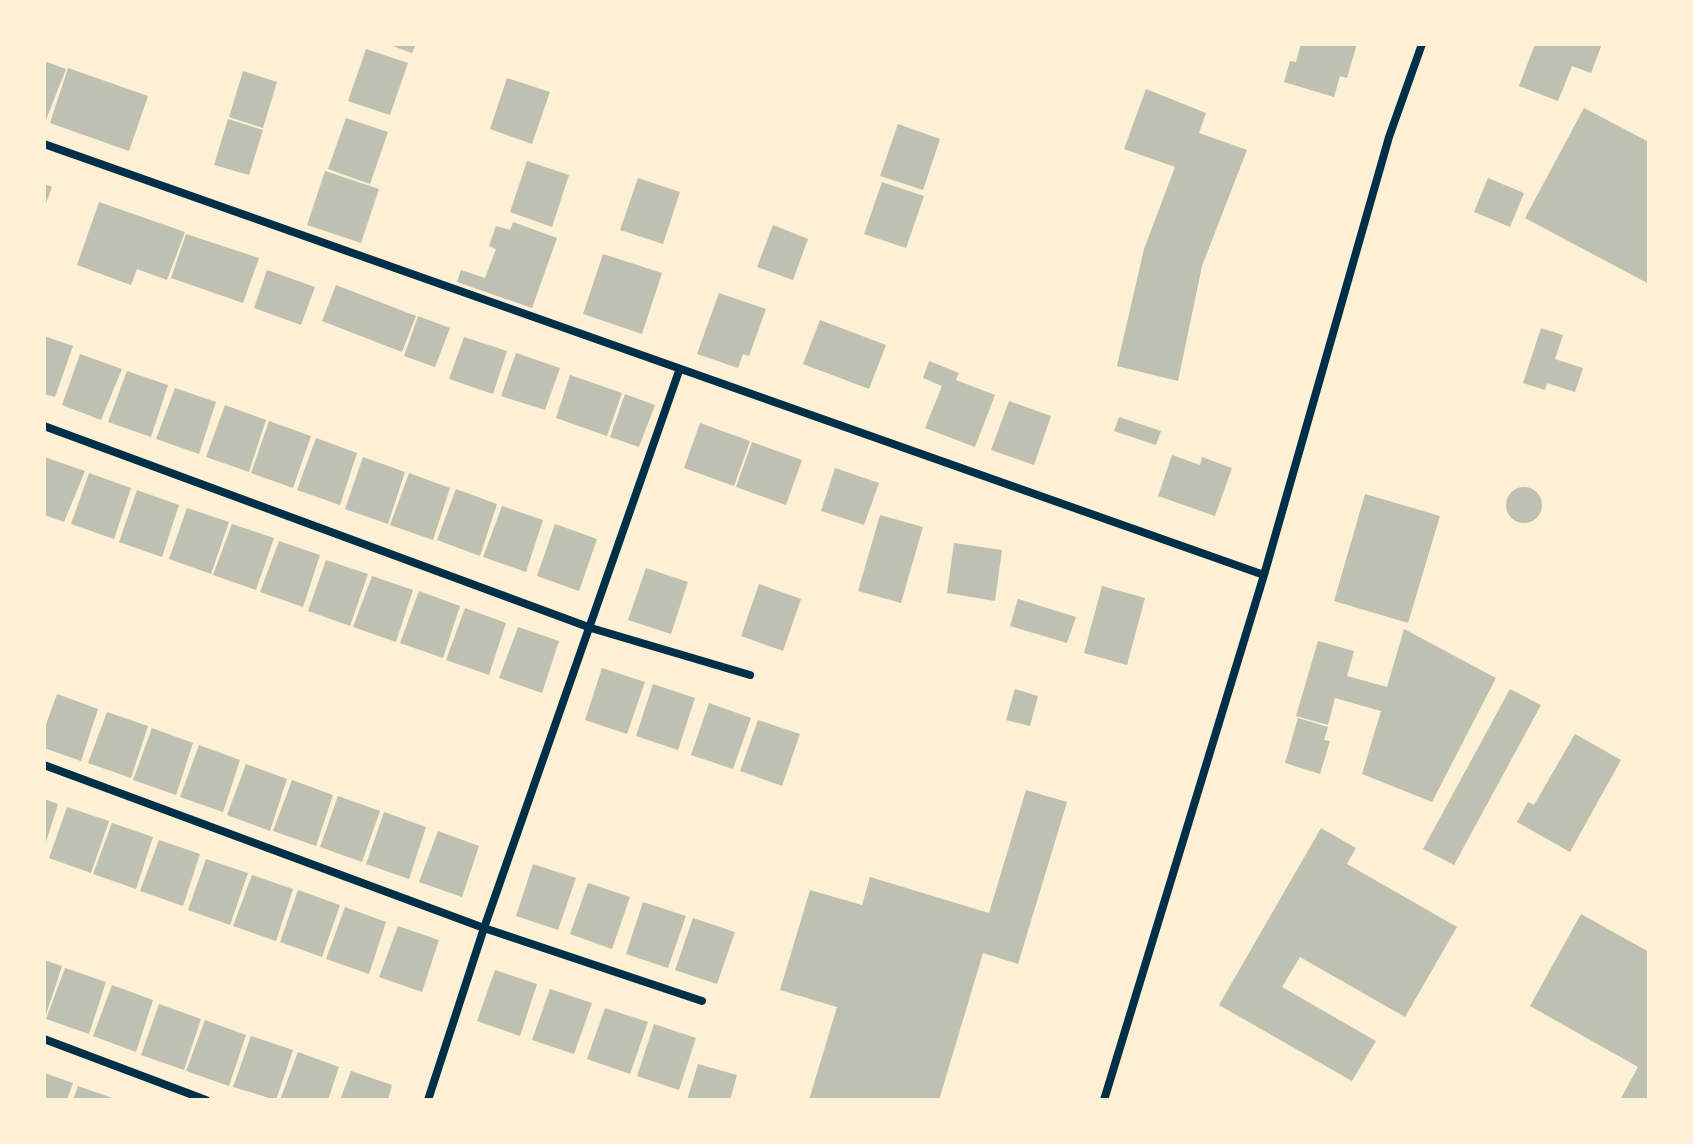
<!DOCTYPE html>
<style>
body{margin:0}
#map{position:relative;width:1693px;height:1144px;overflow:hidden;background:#fdf0d5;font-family:"Noto Sans",sans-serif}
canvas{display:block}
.frame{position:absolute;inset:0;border:46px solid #fdf0d5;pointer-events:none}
</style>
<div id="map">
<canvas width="1693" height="1144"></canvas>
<div class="frame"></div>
</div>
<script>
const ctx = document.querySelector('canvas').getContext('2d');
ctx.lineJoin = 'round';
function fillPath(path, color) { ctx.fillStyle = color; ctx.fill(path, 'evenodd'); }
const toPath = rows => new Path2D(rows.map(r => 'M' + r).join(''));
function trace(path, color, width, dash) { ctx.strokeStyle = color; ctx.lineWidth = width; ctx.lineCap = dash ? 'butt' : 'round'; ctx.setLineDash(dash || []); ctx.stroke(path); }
const building = toPath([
 [387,44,416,44,412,53],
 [1301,44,1357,44,1347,78,1340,76,1334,97,1284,82,1290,61,1296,62],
 [1535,44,1602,44,1591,73,1572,66,1558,101,1519,86],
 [366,49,408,63,390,115,348,101],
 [44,61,66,69,44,125],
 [68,68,148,96,129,151,50,123],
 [243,71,277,82,263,128,229,117],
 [507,78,550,92,532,144,490,129],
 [1146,89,1206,113,1199,133,1247,150,1202,266,1178,381,1117,366,1144,249,1175,167,1124,149],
 [1584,108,1649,142,1649,284,1525,218],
 [346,118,388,132,370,184,328,169],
 [228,119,263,130,249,175,214,165],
 [898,124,940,139,923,190,880,176],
 [527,161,569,175,552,227,510,212],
 [325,171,379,189,361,243,307,225],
 [638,178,680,192,663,244,620,230],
 [1488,178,1524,193,1510,227,1474,212],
 [882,182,924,196,906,248,864,234],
 [44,184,52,187,44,209],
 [99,202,185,232,167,280,137,269,131,285,77,265],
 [513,222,557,238,532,308,457,282,461,270,485,278,496,249,489,246,496,226,510,230],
 [773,225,808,239,793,280,757,267],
 [186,234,259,258,243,303,171,278],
 [603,254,662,273,642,334,583,314],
 [267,270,315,287,301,325,254,308],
 [336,285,416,316,402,352,322,321],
 [719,293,766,309,749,356,743,354,738,368,697,354],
 [418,316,450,328,435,367,404,356],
 [820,320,886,345,869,389,803,364],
 [1541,328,1563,335,1555,359,1583,368,1575,392,1547,383,1545,390,1523,383],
 [44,336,73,346,55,397,44,394],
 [464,337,507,351,493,394,449,379],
 [516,353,560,368,545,410,501,396],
 [80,354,122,369,101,420,62,405],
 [929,361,959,373,956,380,995,395,975,447,925,428,942,386,923,378],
 [127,371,168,385,151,437,108,422],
 [570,375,622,393,607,436,556,418],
 [175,388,216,402,199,454,156,439],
 [625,394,655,405,639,447,610,437],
 [1009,401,1051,416,1034,465,991,450],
 [225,405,266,420,249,472,206,457],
 [1119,417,1161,431,1156,445,1114,431],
 [269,421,311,436,293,488,251,473],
 [700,423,750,441,734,486,684,468],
 [316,438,357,453,340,505,297,490],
 [752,442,802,460,786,505,736,487],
 [1172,455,1200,465,1202,457,1232,468,1215,516,1158,496],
 [44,457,85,471,64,522,44,515],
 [363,457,405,472,388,524,345,509],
 [835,468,879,483,864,525,821,511],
 [89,473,131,488,114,539,71,524],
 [409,473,450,488,433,540,390,525],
 '1506 505a18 18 0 1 1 36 0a18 18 0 1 1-36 0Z',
 [456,489,497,504,480,556,437,540],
 [137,490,179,505,162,557,119,542],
 [1365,494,1440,516,1408,623,1334,601],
 [502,506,543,520,526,572,483,557],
 [187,508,229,522,211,574,169,559],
 [880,515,923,527,901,603,858,591],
 [232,524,274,538,256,590,213,575],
 [555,524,597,539,579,591,537,576],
 [279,541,320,555,303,607,260,592],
 [954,543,1002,550,995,601,947,593],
 [326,560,368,574,350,626,308,611],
 [646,568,688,582,671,634,628,620],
 [372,576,413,590,396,642,353,627],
 [759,584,801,599,783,651,741,636],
 [1102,586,1145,598,1127,665,1084,653],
 [419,591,460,606,443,658,400,643],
 [1018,599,1076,617,1067,643,1010,626],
 [465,608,506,623,489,675,446,660],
 [518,627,559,641,542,693,499,678],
 [1404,629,1496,678,1432,802,1362,774,1381,711,1335,698,1328,725,1296,716,1318,641,1354,651,1347,676,1387,687],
 [602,668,645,682,627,734,585,720],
 [653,684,695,698,678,750,636,736],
 [1015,689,1038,696,1030,726,1006,720],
 [1510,689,1541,705,1454,865,1423,849],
 [57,694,98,709,81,761,44,748,44,730],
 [709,703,751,718,733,769,691,755],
 [107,712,148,726,131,778,88,763],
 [1298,718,1328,727,1324,740,1330,741,1320,774,1285,763],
 [758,720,800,734,782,786,740,771],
 [152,728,193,743,176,795,133,780],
 [1575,734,1621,760,1570,852,1517,822,1528,802,1534,805],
 [199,745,240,760,223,812,180,797],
 [246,764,287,779,270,831,227,815],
 [292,780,333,795,316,846,273,831],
 [1026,790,1067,802,1018,964,983,953,939,1100,809,1100,837,1007,780,990,810,890,862,905,870,877,989,913],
 [338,796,380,811,362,862,320,847],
 [44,799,58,804,45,845,44,845],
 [67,807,109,821,91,873,49,858],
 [384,812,426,827,409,879,366,864],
 [112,823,153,837,136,889,93,874],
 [1321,828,1356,848,1347,864,1457,927,1405,1017,1300,957,1282,987,1376,1041,1352,1081,1219,1005],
 [438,831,479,846,462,897,419,882],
 [159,840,200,854,183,906,140,891],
 [206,859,248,873,230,925,188,910],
 [533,864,576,878,558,930,516,916],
 [252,875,293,889,276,941,233,926],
 [588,883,630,897,612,949,570,934],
 [298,890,340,905,322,957,280,942],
 [643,902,686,916,668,968,626,954],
 [345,907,386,922,369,974,326,959],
 [1581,914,1649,952,1649,1100,1620,1100,1638,1067,1530,1006],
 [693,918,735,932,717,984,675,970],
 [398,926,439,940,422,992,379,977],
 [44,960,62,966,45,1018,44,1018],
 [65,968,106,982,89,1034,46,1019],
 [495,970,537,984,520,1036,477,1021],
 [112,985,153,1000,136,1052,93,1036],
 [550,989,592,1003,574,1054,532,1040],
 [159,1004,201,1019,184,1070,141,1055],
 [605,1008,648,1022,630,1074,587,1059],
 [205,1020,246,1035,229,1086,186,1071],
 [654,1024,696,1038,679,1090,637,1076],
 [251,1036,293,1050,276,1100,233,1087],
 [298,1052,339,1067,328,1100,280,1100],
 [698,1064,737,1075,730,1100,687,1100],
 [351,1071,392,1085,388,1100,340,1100],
 [44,1073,73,1083,67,1100,44,1100],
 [78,1086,118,1100,73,1100]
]);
const minor = toPath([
 [44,144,1264,575],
 [44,426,591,628,750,675],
 [44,765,484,928,702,1001],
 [44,1039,206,1100],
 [428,1100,484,928,679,371],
 [1104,1100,1264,575,1389,137,1422,44]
]);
fillPath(building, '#bec0b2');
trace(minor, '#003049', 8);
</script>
